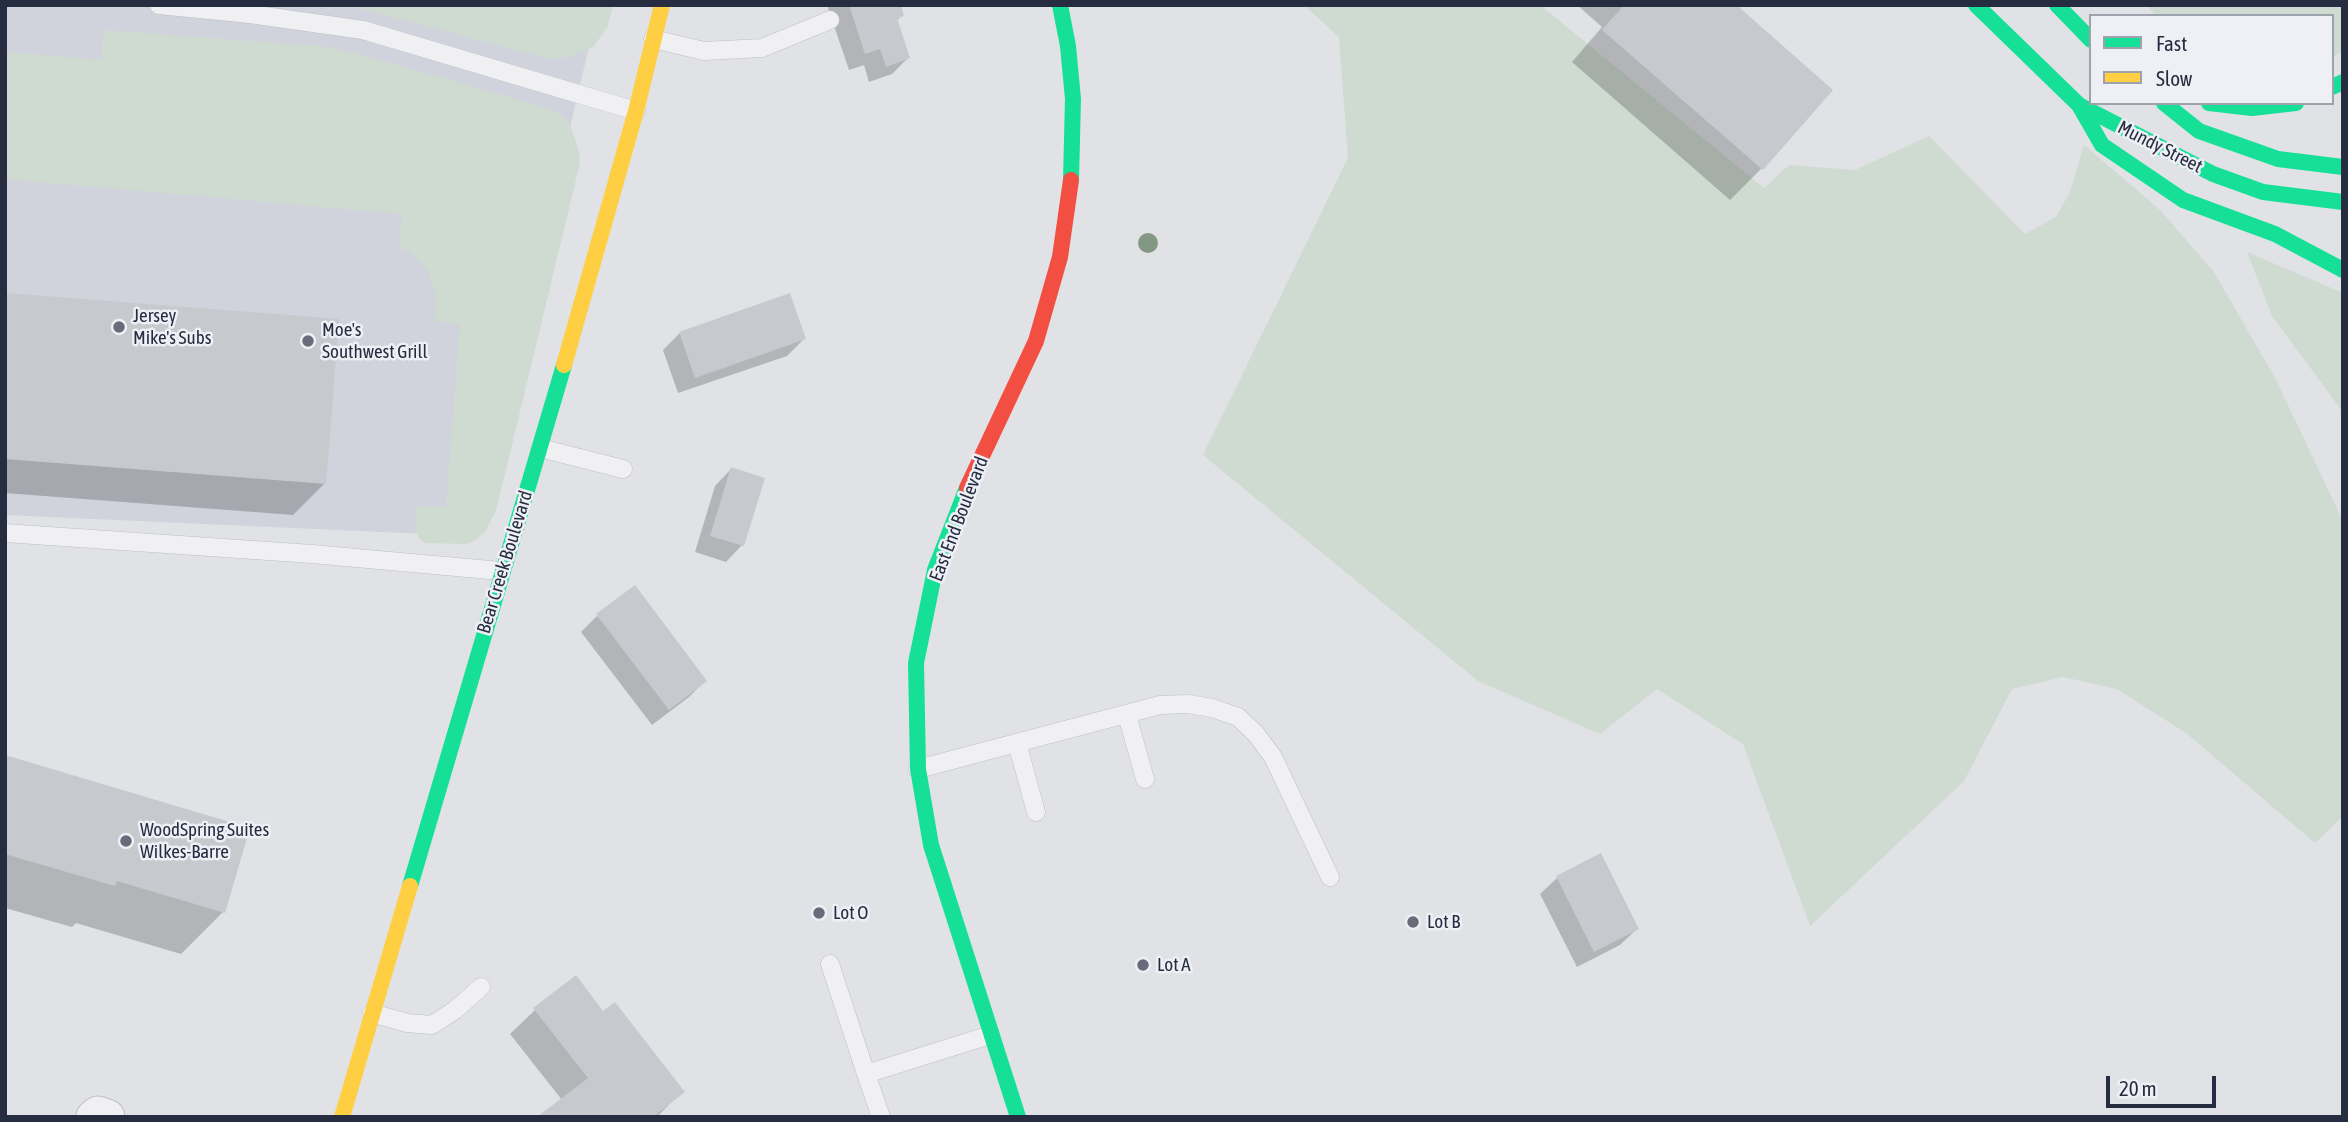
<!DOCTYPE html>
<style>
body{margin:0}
#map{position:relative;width:2348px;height:1122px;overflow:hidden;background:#e0e2e6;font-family:"Asap Condensed",sans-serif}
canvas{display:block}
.frame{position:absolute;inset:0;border:7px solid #272d40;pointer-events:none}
.legend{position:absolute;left:2089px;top:14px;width:245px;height:91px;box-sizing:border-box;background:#eef0f6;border:2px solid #9ea2ad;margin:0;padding:9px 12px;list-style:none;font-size:21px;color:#272d40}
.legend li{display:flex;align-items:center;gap:14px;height:35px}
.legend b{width:35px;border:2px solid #9ea2ad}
.scale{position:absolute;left:2106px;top:1076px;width:110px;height:32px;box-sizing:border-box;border:4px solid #272d40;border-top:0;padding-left:9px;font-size:21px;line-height:24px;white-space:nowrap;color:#272d40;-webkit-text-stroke:5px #eef0f6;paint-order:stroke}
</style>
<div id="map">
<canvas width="2348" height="1122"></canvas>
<div class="frame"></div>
<ul class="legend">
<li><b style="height:9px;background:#16e098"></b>Fast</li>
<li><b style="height:9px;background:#ffcf43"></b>Slow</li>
</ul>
<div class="scale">20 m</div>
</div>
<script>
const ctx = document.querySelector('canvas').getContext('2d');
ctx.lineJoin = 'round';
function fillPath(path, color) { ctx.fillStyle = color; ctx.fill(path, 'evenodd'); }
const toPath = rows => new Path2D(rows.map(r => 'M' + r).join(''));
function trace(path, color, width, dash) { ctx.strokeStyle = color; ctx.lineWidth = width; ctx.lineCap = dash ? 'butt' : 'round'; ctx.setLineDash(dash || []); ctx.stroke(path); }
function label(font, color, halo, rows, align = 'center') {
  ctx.font = font + ' "Asap Condensed",sans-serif'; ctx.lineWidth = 5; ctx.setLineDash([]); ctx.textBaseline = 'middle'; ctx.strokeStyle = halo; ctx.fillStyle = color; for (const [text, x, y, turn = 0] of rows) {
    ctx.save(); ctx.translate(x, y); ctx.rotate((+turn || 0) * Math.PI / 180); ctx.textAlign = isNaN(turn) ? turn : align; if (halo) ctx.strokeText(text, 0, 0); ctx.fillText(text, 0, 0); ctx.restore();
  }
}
const built = toPath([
 [5,5,599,5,481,502,449,535,5,515]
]);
const green = toPath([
 [334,5,613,5,607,28,593,47,567,57,551,59,358,8],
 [1304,5,1540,5,1764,188,1789,165,1855,170,1929,136,2025,234,2056,217,2070,192,2084,145,2160,210,2214,272,2275,378,2343,521,2343,816,2315,843,2186,733,2117,689,2063,677,2012,689,1964,781,1810,926,1743,744,1657,689,1600,734,1478,681,1203,455,1348,158,1339,37],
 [2147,5,2343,5,2343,50,2332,58,2332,16,2156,16],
 [104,30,320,46,355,53,547,108,562,115,570,125,579,151,580,163,496,511,485,532,476,540,467,544,426,543,420,540,416,532,416,506,446,507,460,324,435,321,436,295,428,270,409,251,399,248,402,214,5,179,5,52,101,60],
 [2247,252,2343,293,2343,412,2272,316]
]);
const shadow = toPath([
 [827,5,899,5,902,15,896,21,908,58,892,74,869,82,864,65,849,70],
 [1577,5,1740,5,1738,8,1831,90,1761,169,1730,200,1572,62,1602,27],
 [8,295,325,483,293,515,5,493,5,298],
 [680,333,804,339,787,356,678,393,663,350],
 [731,469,742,545,726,562,695,552,715,486],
 [597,616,705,681,689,697,652,725,581,632],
 [5,757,223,912,181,954,76,923,72,927,5,908],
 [1557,878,1637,929,1620,945,1577,967,1540,894],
 [535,1010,603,1013,682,1091,657,1117,540,1117,562,1100,510,1034]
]);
const building = toPath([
 [849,5,901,5,904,16,897,18,910,58,886,67,880,49,865,54],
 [1624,5,1743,5,1740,8,1833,90,1763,170,1602,30],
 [7,293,339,319,326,484,5,459],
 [790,293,806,339,695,378,679,332],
 [731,467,765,478,744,546,710,536],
 [635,585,707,681,669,710,596,614],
 [5,755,250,828,225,913,117,881,115,886,5,854],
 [1601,853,1639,929,1594,952,1556,876],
 [576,975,603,1011,615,1002,685,1092,653,1117,537,1117,588,1078,533,1008]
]);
const lane = toPath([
 [159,5,250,14,363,30,636,111],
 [653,39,704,51,762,48,830,20],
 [540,448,623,469],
 [5,533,312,554,501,571],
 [1127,715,1145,779],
 [1017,743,1036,812],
 [918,769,1160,705,1188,704,1212,708,1238,717,1256,734,1273,757,1330,877],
 [830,964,866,1074],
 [372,1013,407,1023,432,1025,455,1010,481,987],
 [881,1117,866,1074,990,1035]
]);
const street = toPath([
 [94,1117,98,1114,107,1117]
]);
const fast = toPath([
 [1060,5,1068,46,1073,99,1071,180],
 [1976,5,2079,105,2213,174,2263,192,2343,202],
 [2057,5,2091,40],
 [2332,87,2343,82],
 [2164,103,2199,131,2278,159,2343,167],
 [2209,103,2252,108,2296,103],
 [2079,105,2102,145,2183,200,2275,234,2343,270],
 [967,488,935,570,916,663,918,769,931,845,1018,1117],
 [410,886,564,365]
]);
const slow = toPath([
 [564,365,636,111,662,5],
 [342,1117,410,886]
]);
const jam = toPath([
 [967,488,1036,341,1060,257,1071,180]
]);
const trees = [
 [1148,243]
];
const markers = [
 [119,327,7,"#686c7a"],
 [308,341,7,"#686c7a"],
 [126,841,7,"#686c7a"],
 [819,913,7,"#686c7a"],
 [1413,922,7,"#686c7a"],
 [1143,965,7,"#686c7a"]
];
const streetNames = [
 ["Mundy Street",2160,147,27],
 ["East End Boulevard",959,519,-69],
 ["Bear Creek Boulevard",505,562,-73]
];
const poiNames = [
 ["Jersey",133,316],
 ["Mike's Subs",133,338],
 ["Moe's",322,330],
 ["Southwest Grill",322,352],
 ["WoodSpring Suites",140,830],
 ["Wilkes-Barre",140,852],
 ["Lot O",833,913],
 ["Lot B",1427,922],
 ["Lot A",1157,965]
];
fillPath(built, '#d0d3db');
fillPath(green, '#cfdad1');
fillPath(shadow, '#0003');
fillPath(building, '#c7c9ce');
trace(lane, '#bdbfc4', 19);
trace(street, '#bdbfc4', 37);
trace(lane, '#f0f0f3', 18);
trace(street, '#f0f0f3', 35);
trace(fast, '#16e098', 16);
trace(slow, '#ffcf43', 16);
trace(jam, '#f24e42', 16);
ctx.fillStyle = '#829884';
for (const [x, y] of trees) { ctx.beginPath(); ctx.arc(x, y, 10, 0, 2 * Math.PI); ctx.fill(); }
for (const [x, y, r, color] of markers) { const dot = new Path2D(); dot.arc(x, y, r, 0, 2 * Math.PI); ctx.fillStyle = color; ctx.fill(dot); trace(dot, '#eef0f6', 2.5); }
label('19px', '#272d40', '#eef0f6', streetNames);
label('19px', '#272d40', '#eef0f6', poiNames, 'left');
</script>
